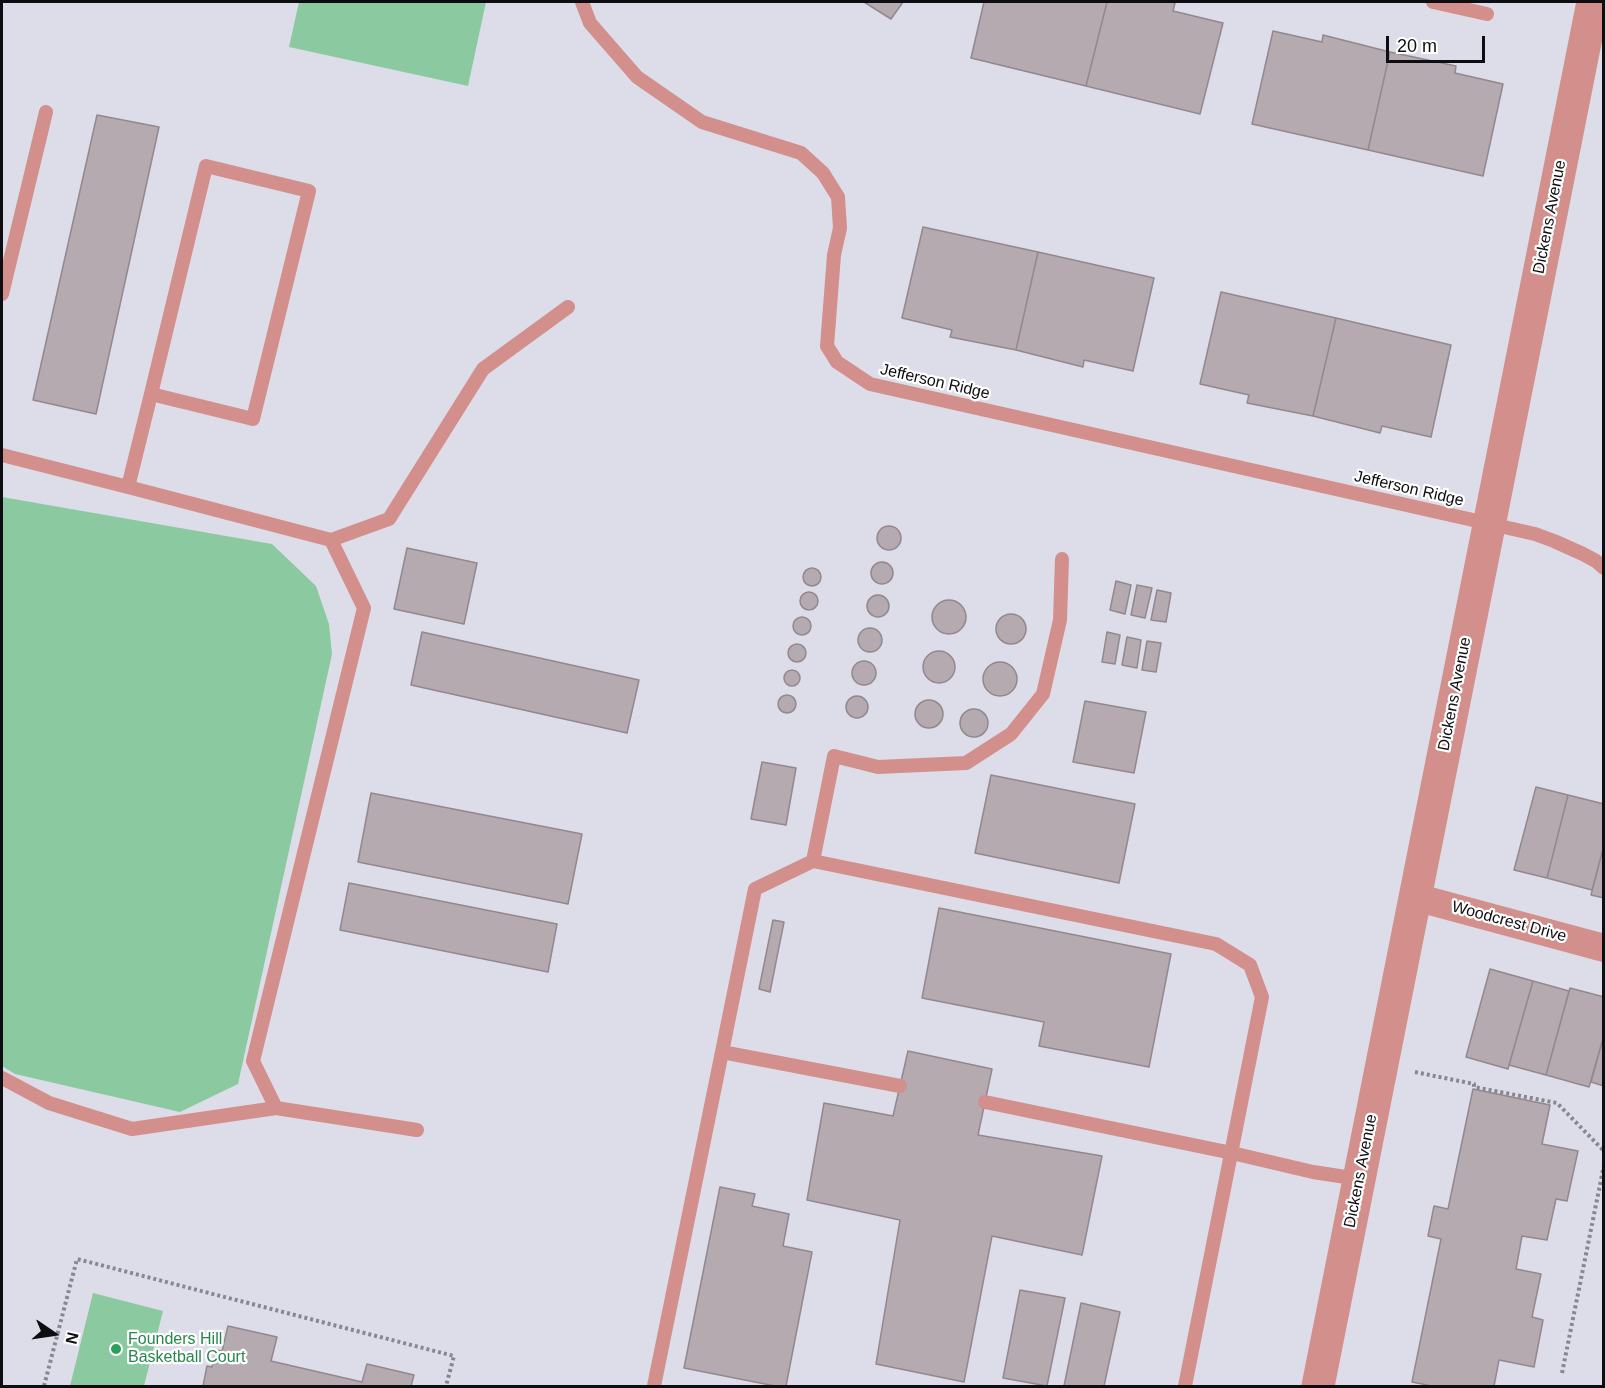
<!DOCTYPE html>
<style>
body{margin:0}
#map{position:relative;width:1605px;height:1388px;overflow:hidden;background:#dcdde8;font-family:Helvetica,sans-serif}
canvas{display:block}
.frame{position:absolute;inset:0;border:3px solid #0e0e12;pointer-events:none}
.north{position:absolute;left:24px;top:1304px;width:60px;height:60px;-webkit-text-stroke:4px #fff;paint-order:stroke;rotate:103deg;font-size:16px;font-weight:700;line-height:24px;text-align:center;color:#0e0e12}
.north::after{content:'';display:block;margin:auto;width:21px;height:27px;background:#0e0e12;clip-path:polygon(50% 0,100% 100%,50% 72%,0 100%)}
.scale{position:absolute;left:1386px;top:36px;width:99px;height:27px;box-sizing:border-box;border:3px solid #0e0e12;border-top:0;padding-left:8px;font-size:18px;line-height:21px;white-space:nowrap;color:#0e0e12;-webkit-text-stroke:4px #fff;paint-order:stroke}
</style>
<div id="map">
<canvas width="1605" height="1388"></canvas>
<div class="frame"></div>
<div class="north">N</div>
<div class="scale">20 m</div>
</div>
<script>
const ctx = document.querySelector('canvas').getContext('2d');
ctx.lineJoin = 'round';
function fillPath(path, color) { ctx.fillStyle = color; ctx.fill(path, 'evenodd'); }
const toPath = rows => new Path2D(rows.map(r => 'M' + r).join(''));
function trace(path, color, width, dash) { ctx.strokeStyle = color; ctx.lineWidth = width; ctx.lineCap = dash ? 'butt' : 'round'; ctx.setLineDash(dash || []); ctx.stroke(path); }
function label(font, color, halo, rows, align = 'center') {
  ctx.font = font + ' Helvetica,sans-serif'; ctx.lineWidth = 4.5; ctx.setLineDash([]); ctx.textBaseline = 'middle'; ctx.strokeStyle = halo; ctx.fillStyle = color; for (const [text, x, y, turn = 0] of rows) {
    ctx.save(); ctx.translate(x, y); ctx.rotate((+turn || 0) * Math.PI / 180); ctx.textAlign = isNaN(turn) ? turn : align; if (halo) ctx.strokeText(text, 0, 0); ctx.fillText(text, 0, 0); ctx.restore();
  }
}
const green = toPath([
 [299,2,486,2,468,86,289,47],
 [2,497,272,544,316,586,329,624,332,654,238,1084,180,1112,15,1074,2,1066],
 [93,1293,163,1311,144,1386,70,1386]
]);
const building = toPath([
 [864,2,903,2,891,19,864,2],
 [984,2,1107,2,1086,86,971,58,984,2],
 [1107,2,1169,2,1175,3,1173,11,1223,23,1200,114,1086,86,1107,2],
 [1273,31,1322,42,1323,35,1390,52,1368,150,1252,124,1273,31],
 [1390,52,1456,66,1455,73,1503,84,1483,176,1368,150,1390,52],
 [97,115,159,127,96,414,33,400,97,115],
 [923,227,1038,252,1016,350,950,337,952,330,902,318,923,227],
 [1038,252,1154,278,1133,371,1084,360,1083,367,1016,350,1038,252],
 [1221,292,1336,318,1313,416,1247,403,1249,395,1200,384,1221,292],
 [1336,318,1451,345,1431,437,1382,426,1380,433,1313,416,1336,318],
 '877 538a12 12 0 1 1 24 0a12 12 0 1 1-24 0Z',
 [407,548,477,563,464,624,394,609,407,548],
 '871 573a11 11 0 1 1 22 0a11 11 0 1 1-22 0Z',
 '803 577a9 9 0 1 1 18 0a9 9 0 1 1-18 0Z',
 [1116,581,1131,585,1125,614,1110,610,1116,581],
 [1137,585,1152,588,1145,618,1131,615,1137,585],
 [1157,590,1171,593,1166,622,1151,620,1157,590],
 '800 601a9 9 0 1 1 18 0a9 9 0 1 1-18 0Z',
 '867 606a11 11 0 1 1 22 0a11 11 0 1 1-22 0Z',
 '932 617a17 17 0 1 1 34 0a17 17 0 1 1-34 0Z',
 '996 629a15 15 0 1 1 30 0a15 15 0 1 1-30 0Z',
 '793 626a9 9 0 1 1 18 0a9 9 0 1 1-18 0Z',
 '858 640a12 12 0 1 1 24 0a12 12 0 1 1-24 0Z',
 [422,632,639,680,627,733,411,685,422,632],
 [1107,632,1120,635,1115,664,1102,662,1107,632],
 [1127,637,1141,640,1137,668,1122,665,1127,637],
 [1147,641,1161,643,1156,672,1142,670,1147,641],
 '788 653a9 9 0 1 1 18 0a9 9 0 1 1-18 0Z',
 '923 667a16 16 0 1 1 32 0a16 16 0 1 1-32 0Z',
 '852 673a12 12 0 1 1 24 0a12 12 0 1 1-24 0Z',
 '983 679a17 17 0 1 1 34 0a17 17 0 1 1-34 0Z',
 '784 678a8 8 0 1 1 16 0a8 8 0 1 1-16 0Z',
 '778 704a9 9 0 1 1 18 0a9 9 0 1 1-18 0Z',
 '846 707a11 11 0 1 1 22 0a11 11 0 1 1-22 0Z',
 '915 714a14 14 0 1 1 28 0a14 14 0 1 1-28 0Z',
 [1085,701,1146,712,1134,773,1073,762,1085,701],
 '960 723a14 14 0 1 1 28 0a14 14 0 1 1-28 0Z',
 [762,762,796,768,786,825,751,819,762,762],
 [991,775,1135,804,1119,883,975,853,991,775],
 [1536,787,1568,795,1547,878,1514,870,1536,787],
 [371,793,582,834,568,904,358,862,371,793],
 [1568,795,1604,804,1604,845,1592,890,1547,878,1568,795],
 [1604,845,1604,898,1591,895,1604,845],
 [349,883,557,924,548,972,340,930,349,883],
 [939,908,1171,954,1149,1067,1039,1046,1044,1022,922,998,939,908],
 [773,920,784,922,770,992,759,989,773,920],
 [1490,969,1533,981,1508,1069,1466,1057,1490,969],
 [1533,981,1569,991,1546,1075,1509,1065,1533,981],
 [1570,988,1604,997,1604,1035,1589,1087,1546,1075,1570,988],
 [1604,1035,1604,1086,1591,1082,1604,1035],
 [908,1051,992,1069,978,1135,1102,1156,1082,1255,992,1236,964,1382,876,1364,900,1220,807,1200,824,1103,893,1116,908,1051],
 [1473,1089,1550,1105,1542,1144,1578,1151,1567,1201,1556,1199,1547,1240,1522,1236,1516,1269,1541,1274,1532,1317,1543,1320,1534,1367,1499,1360,1494,1386,1432,1386,1412,1382,1441,1239,1428,1236,1434,1206,1448,1209,1473,1089],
 [720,1187,755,1194,752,1206,789,1214,783,1246,812,1252,786,1386,775,1386,684,1368,720,1187],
 [1020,1290,1065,1298,1047,1386,1003,1378,1020,1290],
 [1081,1303,1120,1312,1104,1386,1064,1386,1081,1303],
 [228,1326,277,1337,271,1361,362,1382,367,1364,414,1375,411,1386,203,1386,207,1366,212,1367,216,1350,222,1351,228,1326]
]);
const path = toPath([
 [1415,1072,1474,1084,1474,1087,1557,1103,1604,1151],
 [1562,1373,1604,1165],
 [44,1386,77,1259,454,1356,446,1386]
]);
const service = toPath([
 [582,2,590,23,637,77,702,122,801,153,823,173,838,197,840,228,834,255,827,346,837,362,870,384,1535,534,1554,541,1583,554,1596,561,1604,568],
 [1433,2,1487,14],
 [206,166,309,191,253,419,151,394,206,166],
 [2,294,46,112],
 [2,455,128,487,331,540,364,608,253,1061,276,1108],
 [128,487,151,394],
 [331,540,389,519,483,369,568,307],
 [1062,559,1060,620,1043,694,1011,734,966,763,878,767,834,756,813,861,1216,944,1250,965,1262,997,1185,1386],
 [722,1052,755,889,813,861],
 [2,1078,49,1103,132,1129,276,1108,417,1130],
 [985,1102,1232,1153,1313,1172,1359,1179],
 [654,1386,722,1052,900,1086]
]);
const minor = toPath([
 [1415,897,1604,948]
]);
const tertiary = toPath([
 [1318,1386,1593,2]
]);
const markers = [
 [116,1349,6,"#2e9e5b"]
];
const streetNames = [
 ["Dickens Avenue",1550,217,-79],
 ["Jefferson Ridge",935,382,13],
 ["Jefferson Ridge",1409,489,13],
 ["Dickens Avenue",1455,694,-79],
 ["Woodcrest Drive",1509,922,15],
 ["Dickens Avenue",1361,1171,-79]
];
const leisureNames = [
 ["Founders Hill",128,1340],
 ["Basketball Court",128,1358]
];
fillPath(green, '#8bcaa1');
fillPath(building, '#b4aab0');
trace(building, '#92888e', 1.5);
trace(path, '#87878f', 4, [3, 3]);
trace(service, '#d28f8b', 14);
trace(minor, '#d28f8b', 28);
trace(tertiary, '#d28f8b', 33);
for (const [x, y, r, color] of markers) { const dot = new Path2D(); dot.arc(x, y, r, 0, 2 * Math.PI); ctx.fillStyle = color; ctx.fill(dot); trace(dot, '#fff', 2); }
label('16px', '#0e0e12', '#fff', streetNames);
label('16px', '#27864d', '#fff', leisureNames, 'left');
</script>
